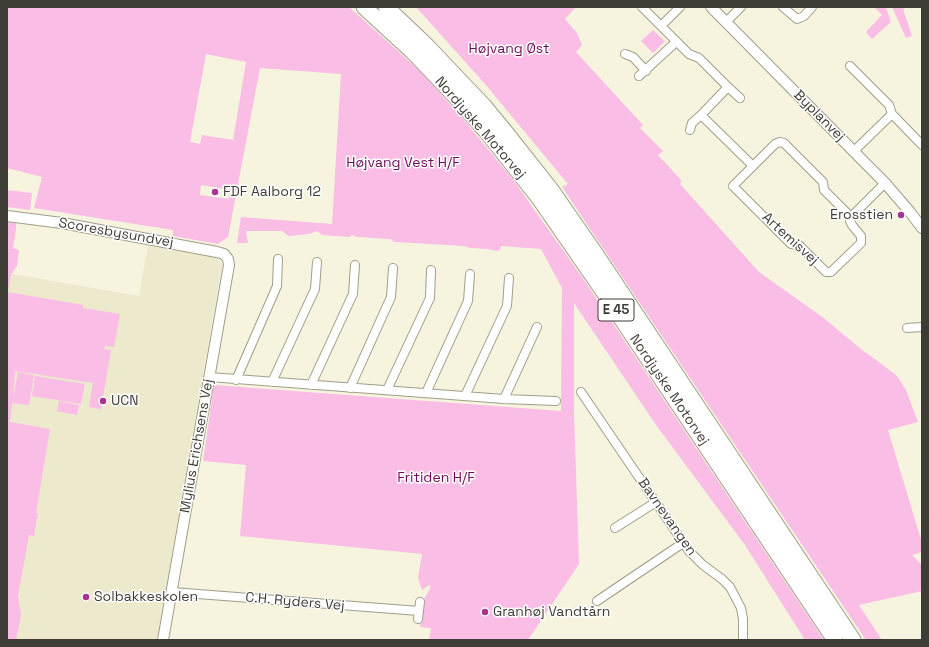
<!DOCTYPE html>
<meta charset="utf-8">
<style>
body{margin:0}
#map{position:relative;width:929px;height:647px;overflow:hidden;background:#f6f4df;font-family:"Space Grotesk",sans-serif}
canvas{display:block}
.frame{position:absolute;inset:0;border:8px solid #3e3d35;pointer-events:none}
</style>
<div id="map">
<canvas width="929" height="647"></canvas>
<div class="frame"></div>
</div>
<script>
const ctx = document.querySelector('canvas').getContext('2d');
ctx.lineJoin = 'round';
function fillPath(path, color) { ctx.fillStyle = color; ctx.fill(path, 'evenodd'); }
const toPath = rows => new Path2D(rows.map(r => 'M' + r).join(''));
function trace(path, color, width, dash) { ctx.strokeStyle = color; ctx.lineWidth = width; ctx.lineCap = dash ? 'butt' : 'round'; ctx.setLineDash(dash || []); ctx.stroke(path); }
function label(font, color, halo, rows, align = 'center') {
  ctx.font = font + ' "Space Grotesk",sans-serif'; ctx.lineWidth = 3; ctx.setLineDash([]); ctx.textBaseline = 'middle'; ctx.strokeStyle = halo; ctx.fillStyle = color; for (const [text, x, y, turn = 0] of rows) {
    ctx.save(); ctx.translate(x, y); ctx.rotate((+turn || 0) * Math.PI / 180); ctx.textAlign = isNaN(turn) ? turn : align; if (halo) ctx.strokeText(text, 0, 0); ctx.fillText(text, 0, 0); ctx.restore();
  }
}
const built = toPath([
 [148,246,218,258,222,265,157,640,7,640,7,273,139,296]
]);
const green = toPath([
 [7,7,349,7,421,72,464,120,514,181,582,277,824,640,805,640,745,545,656,425,574,303,574,412,579,564,528,640,429,640,431,628,420,627,424,599,431,587,429,585,422,590,418,578,422,554,240,536,246,465,203,461,214,385,561,411,562,288,541,249,501,246,500,250,496,251,488,249,470,248,464,246,395,242,390,239,357,237,352,235,349,237,322,235,317,231,309,234,289,236,282,231,246,231,248,243,237,243,241,217,332,224,341,74,260,68,228,237,218,244,173,236,173,230,34,208,42,177,7,168],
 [206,54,246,62,233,140,202,135,200,144,190,142],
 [201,185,230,190,229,199,200,195],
 [416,7,576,7,565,19,577,33,582,45,576,52,643,125,640,128,663,151,658,155,682,181,680,184,759,272,825,319,862,350,879,362,897,376,906,390,918,422,888,430,922,543,922,552,912,555,922,565,922,591,859,605,882,640,866,640,562,187,568,184,485,84],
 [874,7,886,7,891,22,872,39,866,32,882,15],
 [892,7,908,7,903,9,912,36,906,38],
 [653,30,665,41,653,53,641,41],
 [7,190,32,193,30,210,7,207],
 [7,222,16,222,16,229,13,248,19,250,17,266,11,275,8,292,83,305,83,308,120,314,114,347,105,346,104,349,111,350,101,409,89,407,93,383,15,371,13,398,18,372,34,375,29,405,12,403,10,422,50,429,36,513,38,513,34,536,29,535,18,596,21,616,16,640,7,640],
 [35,376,85,384,81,404,32,396],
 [59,401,79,405,77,415,57,411]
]);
const minor = toPath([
 [642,7,661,26],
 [680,7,661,26,689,54,699,58,728,87,701,115,753,166,775,144,780,142,784,143,823,182,824,190,851,217,885,183],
 [783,7,797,19,804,16,812,7],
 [726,22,741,7],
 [625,54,633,57,646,71],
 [850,66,889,105,892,114,922,145],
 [639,76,676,42],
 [728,87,740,98],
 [690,130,692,123,701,115],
 [854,151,892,114],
 [753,166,733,186,791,244,799,245,826,272,831,272,834,269,861,243,861,236,852,225,850,221,851,217],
 [907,328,922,327],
 [209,377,504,399,556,401],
 [236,380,277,286,278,259],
 [272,382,315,289,317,262],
 [311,385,353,294,355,265],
 [350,388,391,297,393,268],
 [387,390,430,298,431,270],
 [581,392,689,551,703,565,722,579,730,587,741,608,743,619,743,640],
 [426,393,468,301,470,274],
 [465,396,507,306,509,278],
 [504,399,537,327],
 [615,528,656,502],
 [172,592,419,611],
 [597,601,683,543],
 [418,619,420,602]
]);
const tertiary = toPath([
 [711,7,885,183,910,212,922,228],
 [7,216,62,223,217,252,224,254,228,259,229,265,163,640]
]);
const motorway = toPath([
 [364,7,413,52,456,97,487,132,539,198,601,288,835,640],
 [386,7,427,46,484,106,507,134,552,191,597,256,853,640]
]);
const markers = [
 [215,192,4,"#a9348d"],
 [901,215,4,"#a9348d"],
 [103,401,4,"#a9348d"],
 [86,597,4,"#a9348d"],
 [485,612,4,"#a9348d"]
];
const shields = [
 [616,310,36]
];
const shieldNames = [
 ["E 45",616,310]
];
const parkNames = [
 ["Højvang Øst",509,49],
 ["Højvang Vest H/F",403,163],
 ["Fritiden H/F",436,478]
];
const streetNames = [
 ["Byplanvej",819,116,45],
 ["Nordjyske Motorvej",480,128,49],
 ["Scoresbysundvej",116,233,10],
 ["Artemisvej",790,239,42],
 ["Nordjyske Motorvej",669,390,56],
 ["Mylius Erichsens Vej",197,446,-80],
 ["Bavnevangen",667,517,55],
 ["C.H. Ryders Vej",295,602,5]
];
const poiNames = [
 ["FDF Aalborg 12",223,192],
 ["Erosstien",893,215,"right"],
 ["UCN",111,401],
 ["Solbakkeskolen",94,597],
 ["Granhøj Vandtårn",493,612]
];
fillPath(built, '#ece9cc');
fillPath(green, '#f9bde6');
trace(minor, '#a09e8a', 10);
trace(tertiary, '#a09e8a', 12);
trace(motorway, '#a09e8a', 17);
trace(minor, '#fff', 8);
trace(tertiary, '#fff', 10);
trace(motorway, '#fff', 15);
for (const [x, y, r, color] of markers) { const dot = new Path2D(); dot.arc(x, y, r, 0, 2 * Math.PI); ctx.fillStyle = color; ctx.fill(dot); trace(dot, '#fff', 1.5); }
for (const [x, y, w] of shields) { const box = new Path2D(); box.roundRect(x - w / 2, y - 11, w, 22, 3); ctx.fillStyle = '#fff'; ctx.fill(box); trace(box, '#3e3d35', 1); }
label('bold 13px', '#3e3d35', null, shieldNames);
label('14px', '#6a0c56', '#fff', parkNames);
label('14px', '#3e3d35', '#fff', streetNames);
label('14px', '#3e3d35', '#fff', poiNames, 'left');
</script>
